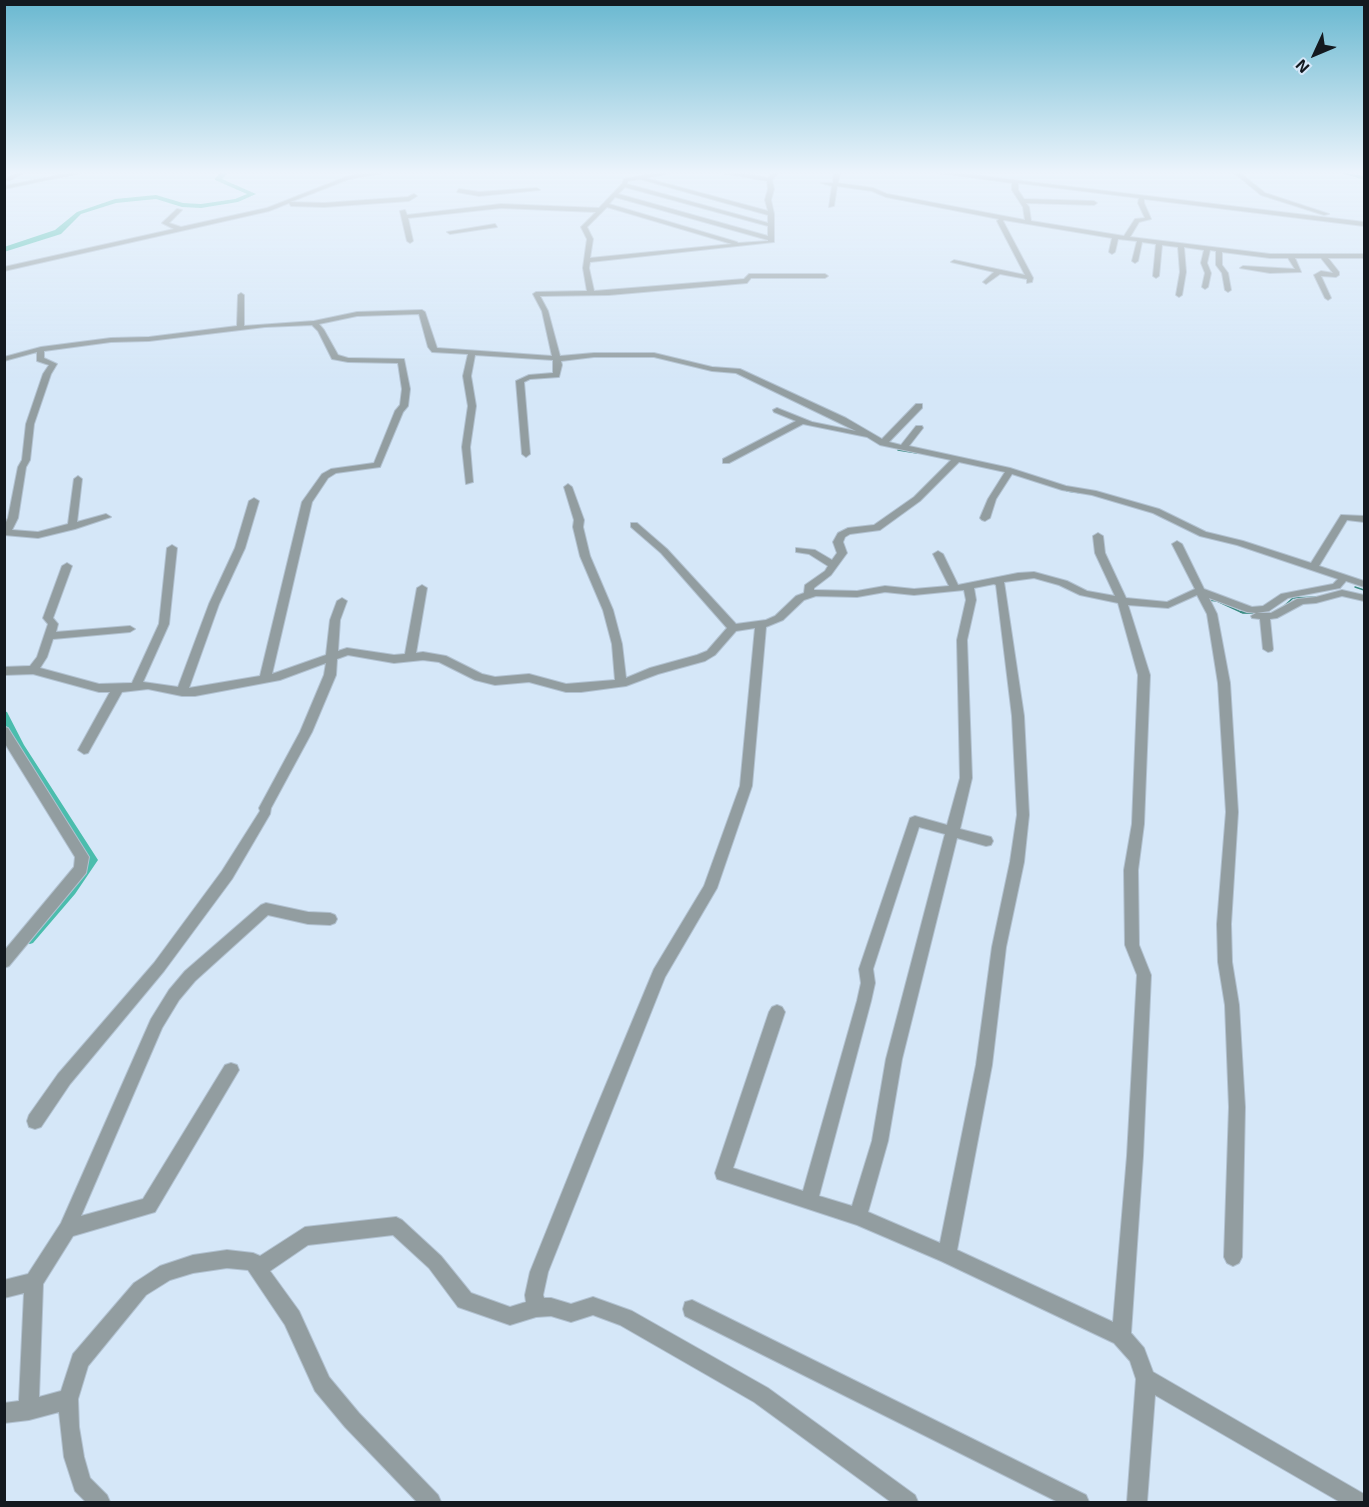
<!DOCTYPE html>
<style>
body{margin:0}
#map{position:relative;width:1369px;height:1507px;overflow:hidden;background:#d5e7f8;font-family:"Exo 2",sans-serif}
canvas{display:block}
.frame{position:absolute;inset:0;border:6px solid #13191f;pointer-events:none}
.north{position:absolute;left:1285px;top:24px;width:60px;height:60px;-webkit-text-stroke:4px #d5e7f8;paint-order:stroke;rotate:226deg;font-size:16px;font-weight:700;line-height:24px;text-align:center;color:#13191f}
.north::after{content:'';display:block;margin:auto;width:21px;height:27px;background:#13191f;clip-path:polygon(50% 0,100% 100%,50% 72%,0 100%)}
</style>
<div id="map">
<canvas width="1369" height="1507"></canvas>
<div class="frame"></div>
<div class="north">N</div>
</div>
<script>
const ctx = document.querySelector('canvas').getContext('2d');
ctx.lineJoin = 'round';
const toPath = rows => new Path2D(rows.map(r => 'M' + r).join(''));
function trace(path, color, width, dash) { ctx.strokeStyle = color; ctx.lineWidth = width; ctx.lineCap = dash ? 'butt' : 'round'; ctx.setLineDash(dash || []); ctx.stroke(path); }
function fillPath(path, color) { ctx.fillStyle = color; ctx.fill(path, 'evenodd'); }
const streamFar1 = toPath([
 [898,450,917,453],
 [1067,491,1082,493],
 [1355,587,1364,590],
 [1208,600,1217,601,1243,613,1256,613],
 [1282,608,1293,598,1318,597]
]);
const stream = toPath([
 [1241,612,1256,613]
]);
const canal = toPath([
 [4,711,7,712,24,745,98,860,75,894,33,943,30,944,27,943,25,940,27,937,69,888,88,860,17,746,4,722,4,711]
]);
const river = toPath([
 [222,172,229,172,222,179,256,194,238,202,201,208,182,207,156,199,116,203,81,214,61,234,4,252,4,247,55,230,77,212,115,199,156,195,183,203,201,204,235,199,247,194,215,180,215,178,222,172],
 [1340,172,1364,176,1364,180,1341,173,1340,172]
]);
const minor = toPath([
 [19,172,25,172,9,181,4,180,19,172],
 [76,172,85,172,4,189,4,186,76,172],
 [375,172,386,172,349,179,290,202,324,203,408,197,414,194,417,196,409,201,324,207,291,206,289,203,269,211,4,271,4,267,174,229,162,223,177,209,182,210,169,223,181,227,267,208,346,177,375,172],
 [665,172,670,173,645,178,768,211,765,200,768,189,767,181,719,172,730,172,768,178,774,172,779,172,772,180,774,189,771,200,774,214,774,242,590,262,589,268,594,291,744,279,749,274,825,274,828,276,825,278,751,278,747,283,609,295,540,296,548,311,560,356,594,353,654,353,712,367,740,369,846,418,882,439,916,404,922,404,922,408,889,442,901,445,916,426,922,426,923,428,909,446,1010,468,1066,486,1096,491,1159,509,1206,532,1243,541,1311,563,1341,515,1364,516,1364,522,1347,520,1319,566,1364,581,1364,587,1346,581,1340,588,1288,598,1269,611,1257,613,1271,613,1297,599,1316,597,1342,590,1364,595,1364,601,1342,596,1316,603,1303,604,1277,618,1270,619,1273,649,1272,651,1268,652,1263,649,1260,619,1252,618,1251,616,1256,613,1247,612,1209,598,1217,614,1230,683,1238,812,1231,924,1232,962,1239,1005,1245,1107,1242,1257,1239,1263,1233,1266,1227,1263,1224,1257,1229,1107,1225,1005,1218,962,1217,924,1226,812,1218,683,1207,614,1197,595,1168,608,1128,605,1150,675,1144,824,1138,870,1139,945,1151,975,1143,1156,1131,1333,1144,1348,1153,1372,1364,1494,1364,1502,1340,1502,1155,1395,1147,1502,1127,1502,1136,1379,1130,1361,1114,1343,941,1261,857,1225,717,1179,715,1173,769,1012,772,1007,777,1005,782,1007,785,1012,733,1168,803,1191,857,1001,861,983,859,969,909,821,910,818,915,816,947,825,960,778,957,640,966,600,964,590,914,595,885,592,857,597,816,596,804,600,783,620,766,627,752,786,717,888,665,977,548,1272,543,1295,544,1298,551,1298,571,1304,593,1297,632,1311,768,1388,915,1495,918,1502,891,1502,754,1402,620,1325,593,1315,571,1322,551,1316,536,1317,510,1325,458,1307,429,1268,393,1235,308,1245,270,1271,299,1311,329,1377,359,1413,438,1495,441,1502,417,1502,345,1427,315,1391,285,1325,248,1270,227,1268,193,1273,170,1280,146,1295,88,1366,78,1399,79,1427,84,1457,90,1478,107,1495,110,1502,86,1502,75,1491,64,1457,59,1412,29,1420,4,1423,4,1403,19,1401,24,1293,4,1298,4,1280,28,1274,61,1223,151,1019,169,990,185,971,261,905,266,903,308,912,330,913,335,915,337,919,335,923,330,925,308,924,268,915,195,981,179,1000,162,1028,81,1216,143,1199,225,1065,231,1063,237,1065,239,1070,155,1212,73,1236,43,1284,39,1397,61,1391,73,1354,134,1283,160,1266,193,1255,227,1250,253,1253,260,1256,305,1227,396,1217,402,1220,441,1256,471,1293,510,1307,526,1302,525,1295,530,1272,585,1135,654,969,704,886,740,786,755,628,736,631,715,655,705,661,658,674,626,686,581,692,566,692,529,682,495,685,475,680,439,662,423,660,394,663,348,655,337,659,336,675,312,732,271,808,270,814,232,879,164,971,70,1084,41,1127,35,1129,29,1127,27,1121,29,1115,58,1074,154,963,222,871,260,811,259,808,300,732,324,675,326,663,280,680,195,696,182,696,148,689,122,692,88,753,84,754,78,750,110,692,99,692,33,674,4,675,4,667,30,666,37,657,48,624,43,618,62,566,67,563,72,566,53,618,58,624,56,632,130,626,135,629,130,632,53,639,47,657,40,668,99,684,132,683,159,624,167,548,172,545,177,548,169,624,143,682,178,687,209,604,235,548,249,501,254,498,259,501,245,548,219,604,189,688,260,676,302,502,322,474,331,469,374,463,395,411,400,405,402,389,398,363,348,362,332,359,318,331,312,325,265,327,149,341,111,342,44,351,44,358,57,364,51,374,34,424,30,460,26,467,18,518,12,530,38,532,68,524,74,479,78,476,82,479,77,522,106,514,111,517,75,529,38,538,4,535,4,526,8,518,18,467,22,460,26,424,43,374,49,365,37,361,37,352,4,361,4,357,41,347,111,338,149,337,237,326,238,295,241,293,244,295,244,326,314,321,357,312,422,310,425,312,437,348,552,356,542,311,533,294,536,292,587,291,583,268,587,239,581,227,596,212,501,208,408,218,413,241,410,243,407,241,400,211,405,210,407,215,501,204,599,208,622,184,624,179,665,172],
 [640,179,768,215,768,223,627,184,628,181,640,179],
 [625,187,768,226,768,236,618,194,625,187],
 [615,197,768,240,768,241,738,243,737,242,609,204,615,197],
 [607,207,732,244,590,258,593,239,587,227,607,207],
 [419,314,428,347,432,352,468,354,463,376,468,406,462,447,466,484,473,482,470,447,476,406,471,376,475,355,553,360,553,373,529,375,516,381,522,454,526,457,530,454,524,382,530,379,559,377,562,365,561,361,594,357,654,357,712,371,736,373,856,431,812,422,777,408,773,410,774,412,796,421,723,459,723,463,729,463,803,424,867,437,880,445,951,460,914,497,874,525,848,528,838,533,833,542,837,553,832,560,815,550,796,548,796,552,809,554,828,566,825,571,805,585,804,593,796,596,775,616,766,620,736,624,667,549,637,523,631,523,631,527,661,553,727,628,707,651,697,655,650,668,626,678,622,644,613,610,590,556,583,527,584,520,572,487,568,484,564,487,574,520,573,527,580,556,603,610,612,644,615,680,566,684,529,674,495,677,482,674,446,656,423,652,416,653,427,588,422,585,417,588,405,654,394,655,347,648,338,651,340,620,347,601,342,598,337,601,330,620,326,655,272,674,312,502,328,478,336,473,380,467,403,412,408,406,410,389,404,359,348,358,338,355,324,330,319,324,357,316,419,314],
 [959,462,1005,472,988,499,980,518,982,520,985,521,990,518,996,499,1012,474,1062,490,1092,495,1153,513,1200,536,1237,545,1338,579,1333,584,1281,594,1263,606,1252,607,1204,589,1182,544,1177,541,1172,544,1195,589,1167,602,1126,598,1105,553,1103,536,1098,533,1093,536,1095,553,1115,596,1087,591,1067,581,1034,572,1018,573,958,585,943,554,938,551,933,554,949,586,914,589,885,586,857,591,814,590,814,588,831,575,847,553,843,542,845,537,850,534,880,530,920,501,959,462],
 [1034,578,1059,585,1080,595,1118,603,1138,675,1132,824,1124,870,1125,945,1137,975,1127,1156,1113,1322,957,1250,992,1065,1006,947,1024,862,1029,815,1024,716,1004,582,1034,578],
 [994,584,996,585,1012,716,1017,815,1010,862,992,947,976,1065,940,1243,868,1212,888,1141,902,1059,957,838,986,846,991,845,993,841,991,837,960,829,972,778,967,640,976,600,974,588,994,584],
 [919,827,945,834,886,1059,872,1141,852,1206,819,1196,871,1001,875,983,873,969,919,827],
 [834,172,840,172,838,183,873,188,887,194,1025,220,1023,207,1012,190,1012,183,933,172,947,172,1364,222,1364,226,1144,199,1144,203,1151,219,1139,222,1130,237,1270,254,1364,254,1364,258,1328,258,1339,272,1339,275,1336,277,1321,276,1331,298,1328,300,1325,298,1314,275,1321,271,1333,273,1321,258,1295,258,1301,272,1270,273,1240,268,1243,266,1295,269,1288,258,1270,258,1222,252,1222,265,1228,273,1231,290,1228,292,1225,290,1222,273,1216,265,1216,251,1210,250,1207,263,1211,273,1208,287,1205,289,1202,287,1205,273,1201,263,1204,250,1184,247,1186,272,1182,295,1179,297,1176,295,1180,272,1178,247,1162,245,1159,276,1156,278,1153,276,1156,244,1142,242,1138,261,1135,263,1132,261,1137,241,1118,239,1115,252,1112,254,1109,252,1112,238,1004,220,1003,221,1033,278,1032,282,1027,283,1027,279,1000,274,986,284,983,282,994,272,951,262,954,260,1025,275,997,221,999,219,886,197,872,191,837,186,834,206,829,207,832,186,821,183,833,183,834,172],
 [1018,183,1139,198,1138,203,1145,218,1135,219,1124,236,1031,221,1029,207,1026,203,1094,205,1097,203,1094,201,1024,199,1018,190,1018,183],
 [1233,172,1239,172,1265,193,1329,214,1324,215,1261,195,1233,172],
 [459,189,479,192,537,188,540,190,479,196,457,192,459,189],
 [495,224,497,227,450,234,447,232,495,224],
 [4,727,8,728,89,857,86,873,9,966,4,968,4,951,74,867,75,857,4,742,4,727],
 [692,1300,1086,1495,1089,1502,1058,1502,685,1316,683,1309,685,1302,692,1300]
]);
trace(streamFar1, '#3a8c82', 1.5);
trace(stream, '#3a8c82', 2);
fillPath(canal, '#4bbdad');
fillPath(river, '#4bbdad');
trace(minor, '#b2c2d1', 2);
fillPath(minor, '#929da0');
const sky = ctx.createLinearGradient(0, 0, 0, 383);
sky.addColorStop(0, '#69b8d0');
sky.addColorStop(0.45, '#ecf4fc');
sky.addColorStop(1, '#ecf4fc00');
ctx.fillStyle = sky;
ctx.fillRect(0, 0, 1369, 383);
</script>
